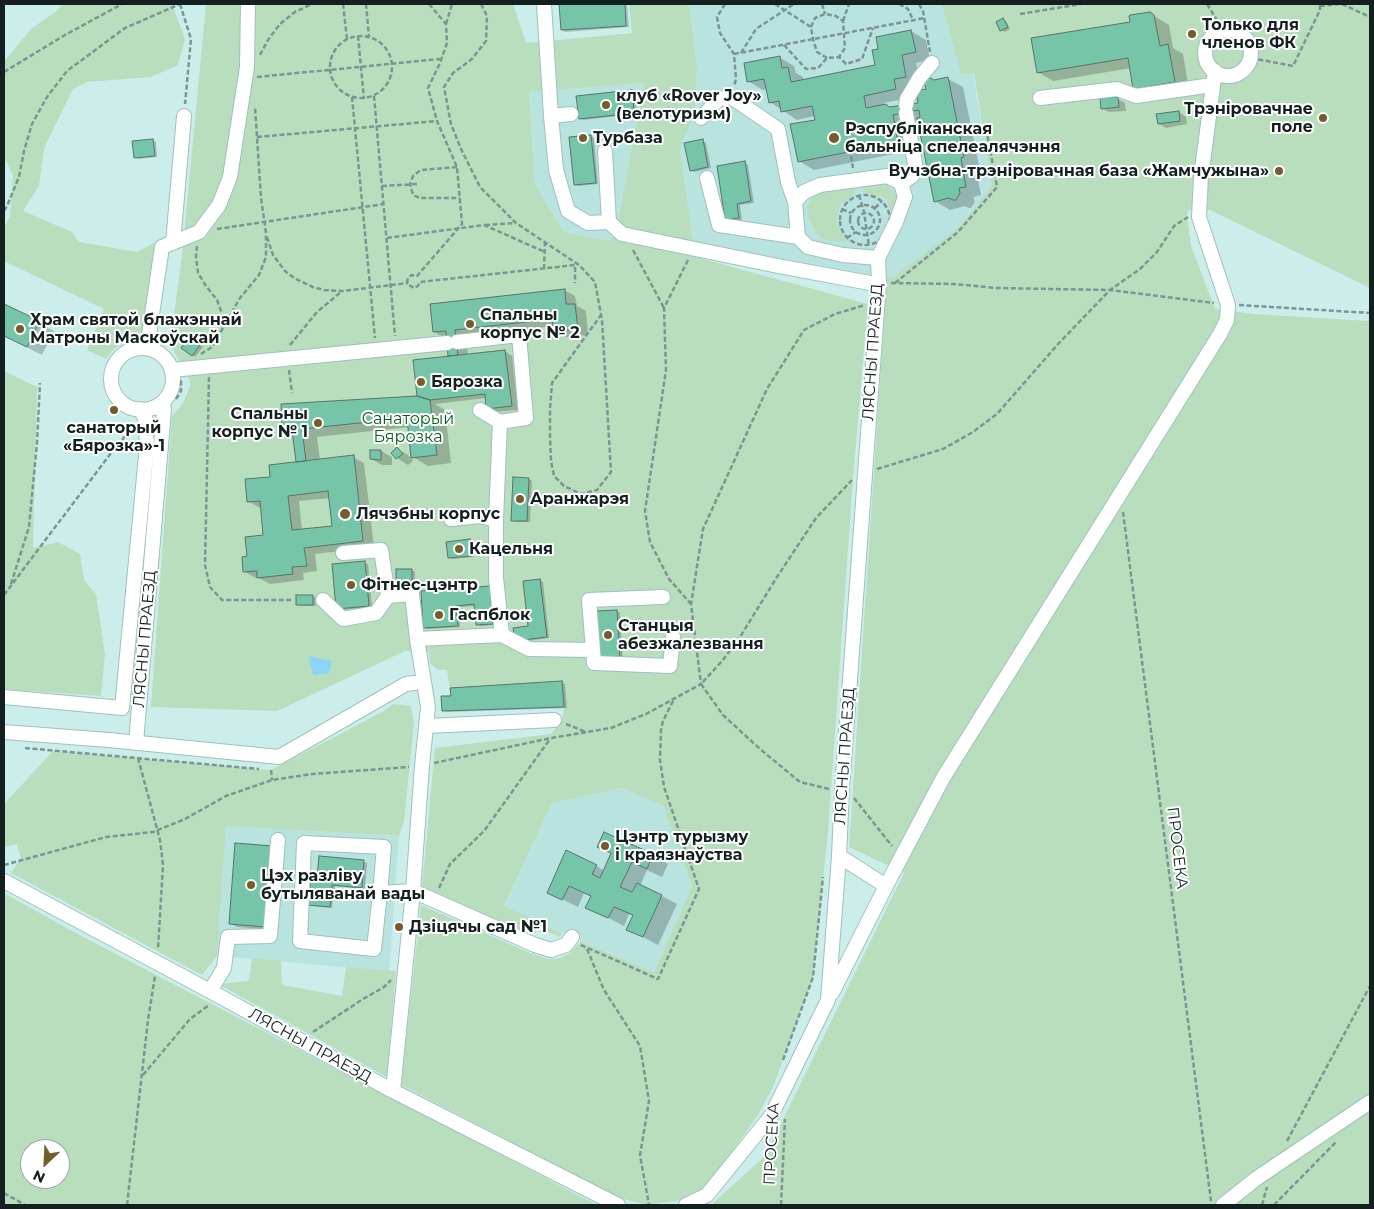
<!DOCTYPE html>
<meta charset="utf-8">
<style>
body{margin:0}
#map{position:relative;width:1374px;height:1209px;overflow:hidden;background:#cbeeeb;font-family:Montserrat,sans-serif}
canvas{display:block}
.frame{position:absolute;inset:0;border:5px solid #13201f;pointer-events:none}
.north{position:absolute;left:20px;top:1139px;width:50px;height:50px;box-sizing:border-box;background:#fff;border:1px solid #a1a6a5;border-radius:50%;rotate:205deg;font-size:14px;font-weight:700;line-height:20px;text-align:center;color:#13201f}
.north::after{content:'';display:block;margin:auto;width:18px;height:22px;background:#745c2c;clip-path:polygon(50% 0,100% 100%,50% 72%,0 100%)}
</style>
<div id="map">
<canvas width="1374" height="1209"></canvas>
<div class="frame"></div>
<div class="north">N</div>
</div>
<script>
const ctx = document.querySelector('canvas').getContext('2d');
ctx.lineJoin = 'round';
function fillPath(path, color) { ctx.fillStyle = color; ctx.fill(path, 'evenodd'); }
const toPath = rows => new Path2D(rows.map(r => 'M' + r).join(''));
function trace(path, color, width, dash) { ctx.strokeStyle = color; ctx.lineWidth = width; ctx.lineCap = dash ? 'butt' : 'round'; ctx.setLineDash(dash || []); ctx.stroke(path); }
function label(font, color, halo, rows, align = 'center') {
  ctx.font = font + ' Montserrat,sans-serif'; ctx.lineWidth = 4; ctx.setLineDash([]); ctx.textBaseline = 'middle'; ctx.strokeStyle = halo; ctx.fillStyle = color; for (const [text, x, y, turn = 0] of rows) {
    ctx.save(); ctx.translate(x, y); ctx.rotate((+turn || 0) * Math.PI / 180); ctx.textAlign = isNaN(turn) ? turn : align; if (halo) ctx.strokeText(text, 0, 0); ctx.fillText(text, 0, 0); ctx.restore();
  }
}
const built = toPath([
 [689,4,965,4,976,93,993,186,958,228,894,278,871,275,693,242,680,149,694,114,697,69],
 [644,83,617,226,610,241,564,232,535,184,529,92],
 [622,788,663,806,692,886,654,972,504,907,552,803],
 [226,826,399,836,389,971,217,956]
]);
const green = toPath([
 [63,4,175,4,174,10,185,39,178,65,151,77,87,82,73,89,44,148,39,186,23,211,72,232,79,242,137,252,163,238,144,338,128,339,114,349,106,359,87,350,104,309,4,261,4,228,10,216,13,176,4,156,4,62,31,29,55,12],
 [206,4,513,4,526,43,632,33,629,4,689,4,697,69,694,114,680,149,693,242,617,226,644,83,529,92,535,184,564,232,610,241,613,236,681,253,868,304,853,478,828,831,813,977,774,1085,758,1115,714,1177,701,1189,676,1201,647,1205,623,1199,401,1085,421,905,530,953,548,959,560,958,570,953,581,941,654,972,692,886,663,806,622,788,552,803,504,906,562,933,560,937,538,928,535,932,527,933,519,931,422,887,435,748,551,734,562,721,564,707,442,711,441,696,451,695,447,670,438,670,430,663,429,652,405,651,277,711,151,707,172,416,183,403,190,386,190,381,170,344,182,256],
 [942,4,1370,4,1370,288,1210,210,1188,210,1187,217,1191,246,1215,309,1254,314,1369,321,1370,320,1370,1205,711,1205,765,1156,904,873,849,847,887,277,894,277,958,228,992,186,974,73,961,74],
 [880,184,887,185,897,195,897,202,892,211,888,205,888,200,881,196,876,196,863,192,863,187],
 [854,188,856,194,851,196,844,202,842,202,838,208,838,213,836,221,842,234,851,242,824,240,816,233,809,219,807,206,813,196,828,192],
 [4,371,37,387,33,548,58,542,80,554,84,580,96,594,105,654,101,696,4,689],
 [393,704,411,706,414,723,404,821,399,836,226,826,217,956,202,975,11,873,21,858,17,844,4,847,4,804,53,751,271,770,382,712],
 [4,893,70,930,597,1205,4,1205],
 [30,1149,60,1149,60,1179,30,1179],
 [252,958,281,961,282,985,342,996,346,967,396,971,387,1077,218,984,249,981]
]);
const water = toPath([
 [309,656,332,661,329,673,313,675]
]);
const shadow = toPath([
 [560,4,627,4,629,27,565,32,562,30],
 [1149,13,1169,25,1173,48,1183,54,1189,90,1149,97,1134,88,1131,68,1053,81,1038,72],
 [1003,19,1006,21,1010,29,1005,32,1001,30],
 [911,31,926,40,930,60,916,63,921,85,911,98,883,103,892,108,920,104,927,90,935,81,948,79,963,87,979,166,975,166,981,195,973,197,975,202,971,208,969,208,965,206,950,210,935,201,919,121,908,123,913,150,814,170,799,161,816,121,815,116,797,120,770,102,767,89,763,90,748,81,779,57,794,66,796,73,803,77,803,81,877,66,880,50],
 [632,92,635,93,637,114,583,120,580,118],
 [1118,99,1125,103,1126,111,1109,112,1102,108],
 [1179,112,1186,117,1187,124,1166,128,1159,124],
 [591,136,594,138,598,184,578,186,575,184],
 [153,140,156,142,157,157,138,159,135,157],
 [702,141,706,143,711,168,694,172,691,170],
 [745,163,748,165,754,203,740,205,742,220,730,221,727,220],
 [564,290,575,296,577,306,586,311,588,335,566,337,555,331,554,326,466,336,468,355,505,351,512,356,518,410,495,412,487,408,486,398,435,404,445,410,451,463,428,466,413,457,409,427,317,437,320,460,353,457,364,463,374,547,315,554,317,571,303,573,304,580,270,584,259,578,256,578,245,572,265,536,262,507,260,508,248,501,271,478,297,463,293,435,283,430,418,397,450,358,448,338,445,338,434,332],
 [330,498,333,527,302,531,299,501],
 [4,305,54,331,42,355,4,336],
 [192,340,203,347,195,357,192,355],
 [397,449,408,455,413,461,408,465,397,458],
 [381,451,392,457,392,465,382,465,371,459],
 [529,479,532,481,530,522,516,522,513,520],
 [469,541,472,542,474,557,452,559,449,557],
 [365,563,368,564,372,607,341,610],
 [412,570,415,572,415,582,401,582,397,580],
 [540,580,543,582,549,638,519,642,529,627],
 [490,588,493,589,495,625,480,626,477,624,476,606,459,607,460,627,428,629,424,627,422,592],
 [313,596,316,598,316,606,301,606,297,604],
 [617,611,620,613,623,661,603,662],
 [562,682,565,684,567,708,447,712,444,710],
 [605,833,653,855,668,864,662,877,647,870,640,886,662,896,677,904,658,945,628,929,634,916,629,914,624,926,587,907,592,897,584,893,578,907,548,892,596,866,605,871,612,854,599,846],
 [237,844,273,930,237,927,230,923],
 [320,857,364,862,367,863,365,889,335,886,332,908,312,906,309,904,318,880]
]);
const building = toPath([
 [559,4,625,4,626,26,561,30,559,4],
 [1150,12,1154,15,1160,46,1168,44,1175,82,1133,89,1128,58,1037,73,1031,38,1130,22,1129,16,1130,15,1150,12],
 [1003,18,1008,27,1000,31,996,22,1003,18],
 [911,30,916,52,902,55,906,77,894,79,896,89,864,96,866,108,886,104,889,107,918,103,916,91,926,89,924,82,927,78,931,78,934,80,948,77,964,157,961,158,966,187,959,188,960,193,956,200,953,200,949,198,934,202,917,118,920,117,919,110,893,115,898,142,798,162,790,124,815,120,812,106,781,112,779,101,769,103,764,79,747,82,744,63,780,56,782,68,788,67,791,82,875,65,872,50,878,49,876,37,911,30],
 [632,90,634,113,579,119,576,96,632,90],
 [1118,97,1119,107,1101,109,1100,98,1118,97],
 [1179,111,1180,121,1158,124,1156,114,1179,111],
 [591,135,596,183,574,185,569,137,591,135],
 [153,139,155,156,134,158,132,141,153,139],
 [703,139,708,167,690,171,684,143,703,139],
 [745,161,751,201,737,204,739,218,725,220,717,166,745,161],
 [565,289,566,304,575,304,578,329,554,331,552,319,455,330,458,355,448,356,446,331,433,332,430,304,565,289],
 [4,304,40,321,27,347,4,336,4,304],
 [189,336,200,345,192,356,181,348,189,336],
 [505,350,512,406,486,409,485,394,430,400,417,396,413,360,505,350],
 [417,396,430,400,437,455,411,458,407,418,302,429,306,461,296,462,292,430,282,430,281,404,417,396],
 [397,447,403,454,396,459,391,453,397,447],
 [370,450,381,450,381,460,370,459,370,450],
 [354,455,363,541,304,548,307,566,292,567,293,574,257,578,257,571,243,572,242,557,247,556,245,537,263,535,260,501,247,502,245,479,270,477,269,465,354,455],
 [328,491,332,526,292,530,288,496,328,491],
 [513,477,529,478,527,521,511,521,513,477],
 [470,539,471,556,448,558,446,542,470,539],
 [365,561,369,606,336,609,332,564,365,561],
 [396,569,412,569,412,581,396,581,396,569],
 [540,579,547,637,515,641,513,628,528,626,523,581,540,579],
 [490,586,493,624,476,625,474,604,456,606,458,626,423,628,421,591,490,586],
 [296,595,313,595,313,605,296,605,296,595],
 [617,610,620,660,598,661,596,611,617,610],
 [562,681,564,707,442,711,441,696,451,696,450,688,562,681],
 [604,832,653,854,647,869,632,862,620,887,632,892,637,883,662,895,643,937,626,930,633,915,614,907,608,918,585,908,591,896,569,886,562,900,547,893,566,850,597,865,592,874,600,878,611,853,597,847,604,832],
 [235,843,273,846,266,927,229,924,235,843],
 [319,856,364,860,362,888,332,885,330,907,308,905,311,877,317,878,319,856]
]);
const path = toPath([
 [180,4,191,39,185,104],
 [343,4,347,39],
 [366,4,369,37],
 [429,4,446,24,447,43,440,63,428,88,437,121,457,167,462,224,417,276,412,275,409,277,407,281,409,285,414,288,418,286,420,282,575,265,575,283],
 [481,4,487,16,486,41,472,59,453,73,444,87,451,124,461,149,480,187,516,223,579,265,595,282,602,320,611,472,597,490,581,494,564,486,554,476,551,461,550,436,550,409,552,383,601,315],
 [725,4,717,17,720,33,734,54,736,79,734,86],
 [775,4,811,27],
 [822,4,825,14],
 [899,4,908,9,913,20],
 [919,4,923,11,930,52],
 [1207,4,1223,30],
 [1342,4,1370,17],
 [1320,6,1339,4],
 [1020,14,1081,4],
 [843,21,849,4],
 [446,24,452,4],
 '330 67a31 31 0 1 1 62 0a31 31 0 1 1-62 0Z',
 [358,36,364,99],
 [784,45,806,69,818,68,827,58,839,57,846,64,862,59,873,28],
 [741,53,756,29,794,4],
 [734,54,925,18],
 [260,55,268,40,280,24,295,12,312,4],
 [827,58,817,52,813,39,811,27,815,18,825,14,836,16,843,21,845,48,839,57],
 [1251,58,1293,66,1320,10,1320,4],
 [4,72,65,35,122,4],
 [257,77,440,59],
 [374,96,395,336],
 [352,97,375,338],
 [257,137,437,121],
 [851,156,853,168],
 [457,167,421,170,413,176,410,184,413,195,420,198,460,198],
 [382,186,417,184],
 '840 220a25 25 0 1 1 50 0a25 25 0 1 1-50 0Z',
 [859,195,864,212,869,246],
 '850 220a15 15 0 1 1 30 0a15 15 0 1 1-30 0Z',
 [875,208,882,201],
 [842,209,851,213],
 [4,211,7,206,19,177,24,151,32,124,47,97,67,71,125,28,180,4],
 '858 221a8 8 0 1 1 16 0a8 8 0 1 1-16 0Z',
 [485,225,516,223],
 [217,229,384,204],
 [267,237,273,255,285,271,294,278,313,287,324,290,343,291,408,283],
 [387,238,484,225,545,252],
 [847,238,856,232],
 [197,246,196,257,198,273,206,286,217,300,221,311,222,329],
 [633,250,664,308],
 [688,260,664,308,666,370,645,511,650,542,669,579,691,604],
 [544,269,545,241],
 [891,283,954,284,997,288,1110,290,1214,303],
 [895,283,958,232,997,187,986,128],
 [1239,305,1370,313],
 [290,345,317,312,341,292],
 [201,354,212,347,240,298,259,275,266,257,266,233,261,198,255,107],
 [289,370,292,393],
 [209,377,205,565,210,587,222,600,291,600],
 [176,399,181,391,181,380],
 [877,469,943,449,973,432,997,414,1059,343,1110,290,1140,269,1157,252,1174,226,1188,217],
 [1123,512,1211,1201],
 [11,584,29,527,37,443,40,383],
 [4,595,111,453,132,428],
 [566,724,586,732],
 [25,748,259,769],
 [138,758,160,840,163,865,158,949],
 [434,763,551,738,611,728,646,714,701,684,691,604,703,529,767,389,804,330,835,314,865,305],
 [271,770,272,780],
 [829,789,800,782,760,749,723,715,701,684,722,661,740,637,777,577,816,518,852,480],
 [854,798,892,846],
 [4,865,106,837,153,832,185,819,226,796,272,780,312,774,409,767],
 [439,888,450,864,484,831,550,739],
 [581,945,658,979,699,889,664,787,660,760,661,730,663,721,674,699],
 [587,949,604,990,640,1046,649,1101,640,1155,649,1205],
 [313,1032,363,999,384,987,391,980],
 [783,1060,813,977,823,877],
 [143,1075,190,1019,209,1005],
 [1287,1141,1370,986],
 [4,1193,25,1205],
 [127,1205,148,1020,155,976],
 [781,1205,785,1119],
 [1262,1205,1267,1187],
 [1274,1205,1336,1142]
]);
const minor = toPath([
 [544,4,551,116],
 '1205 53a23 23 0 1 1 46 0a23 23 0 1 1-46 0Z',
 [1040,98,1117,89,1136,96,1212,85],
 [906,105,907,99,920,77,932,63],
 [571,114,551,116,556,170,568,211,588,223,609,222],
 [701,118,719,99,731,97,778,129,788,182,795,202],
 [605,151,609,222,622,234,778,266,870,283,879,283],
 [707,178,719,225,798,237],
 [901,183,912,176,915,164,906,113],
 [173,243,184,116],
 [457,342,519,335,526,418,500,422,480,410],
 [147,348,162,247,199,232,219,205,230,177,247,67,248,4],
 '111 379a31 31 0 1 1 62 0a31 31 0 1 1-62 0Z',
 [172,370,447,343],
 [500,422,496,520,496,578,502,635],
 [451,519,480,516,496,520],
 [343,553,381,550,388,596,412,594,417,639,424,682],
 [323,600,343,619,376,613,388,596],
 [417,639,502,635,529,649,593,650,589,600,663,597],
 [593,650,594,663,670,666,673,637],
 [4,697,122,708,147,445,145,418,140,409],
 [427,726,554,720],
 [4,732,109,740,279,757,406,684,424,682,428,707,422,766,413,891,393,1091],
 [136,743,164,409,163,402],
 [839,856,886,886],
 [4,881,210,991,393,1091,618,1205],
 [380,893,384,847,304,843,300,941,374,949,380,893,413,891,535,945,551,950,566,945,572,937],
 [210,991,224,968,228,937,270,936,278,840],
 [832,993,886,886,943,778,1220,334,1227,320,1228,305,1199,217,1201,177,1215,71],
 [686,1205,707,1195,771,1116,828,1000,839,856,842,789,879,283,878,258,896,222,905,197,901,183,887,176,820,185,804,192,795,202,798,237,808,247,843,255,878,258],
 [1223,1205,1257,1178,1370,1102]
]);
const markers = [
 [1192,34,5,"#745c2c"],
 [606,105,5,"#745c2c"],
 [1323,118,5,"#745c2c"],
 [583,138,5,"#745c2c"],
 [834,138,6,"#745c2c"],
 [1279,171,5,"#745c2c"],
 [470,324,5,"#745c2c"],
 [20,329,5,"#745c2c"],
 [421,382,5,"#745c2c"],
 [114,410,5,"#745c2c"],
 [318,423,5,"#745c2c"],
 [520,499,5,"#745c2c"],
 [345,514,6,"#745c2c"],
 [459,549,5,"#745c2c"],
 [351,585,5,"#745c2c"],
 [439,615,5,"#745c2c"],
 [608,635,5,"#745c2c"],
 [605,846,5,"#745c2c"],
 [251,885,5,"#745c2c"],
 [399,927,5,"#745c2c"]
];
const poiNames = [
 ["Только для",1202,25],
 ["членов ФК",1202,43],
 ["клуб «Rover Joy»",616,96],
 ["(велотуризм)",616,114],
 ["Трэніровачнае",1313,109,"right"],
 ["поле",1313,127,"right"],
 ["Рэспубліканская",845,129],
 ["бальніца спелеалячэння",845,147],
 ["Турбаза",593,138],
 ["Вучэбна-трэніровачная база «Жамчужына»",1269,171,"right"],
 ["Спальны",480,315],
 ["корпус № 2",480,333],
 ["Храм святой блажэннай",30,320],
 ["Матроны Маскоўскай",30,338],
 ["Бярозка",431,382],
 ["Спальны",308,414,"right"],
 ["корпус № 1",308,432,"right"],
 ["санаторый",114,428,"center"],
 ["«Бярозка»-1",114,446,"center"],
 ["Аранжарэя",530,499],
 ["Лячэбны корпус",356,514],
 ["Кацельня",469,549],
 ["Фітнес-цэнтр",361,585],
 ["Гаспблок",449,615],
 ["Станцыя",618,626],
 ["абезжалезвання",618,644],
 ["Цэнтр турызму",615,837],
 ["і краязнаўства",615,855],
 ["Цэх разліву",261,876],
 ["бутыляванай вады",261,894],
 ["Дзіцячы сад №1",409,927]
];
const streetNames = [
 ["ЛЯСНЫ ПРАЕЗД",873,352,-86],
 ["ЛЯСНЫ ПРАЕЗД",145,639,-85],
 ["ЛЯСНЫ ПРАЕЗД",845,756,-86],
 ["ПРОСЕКА",1177,848,83],
 ["ЛЯСНЫ ПРАЕЗД",310,1046,29],
 ["ПРОСЕКА",772,1144,-87]
];
const parkNames = [
 ["Санаторый",408,419],
 ["Бярозка",408,437]
];
fillPath(built, '#b8e3df');
fillPath(green, '#b9debd');
fillPath(water, '#8dd2f8');
fillPath(shadow, '#0003');
fillPath(building, '#77c5a9');
trace(building, '#59746a', 1);
trace(minor, '#9fc0be', 16);
trace(path, '#7c9593', 2.5, [5, 2.5]);
trace(minor, '#fff', 14);
for (const [x, y, r, color] of markers) { const dot = new Path2D(); dot.arc(x, y, r, 0, 2 * Math.PI); ctx.fillStyle = color; ctx.fill(dot); trace(dot, '#fff', 2); }
label('bold 16px', '#13201f', '#fff', poiNames, 'left');
label('16px', '#13201f', '#fff', streetNames);
label('16px', '#075d23', '#fff', parkNames);
</script>
